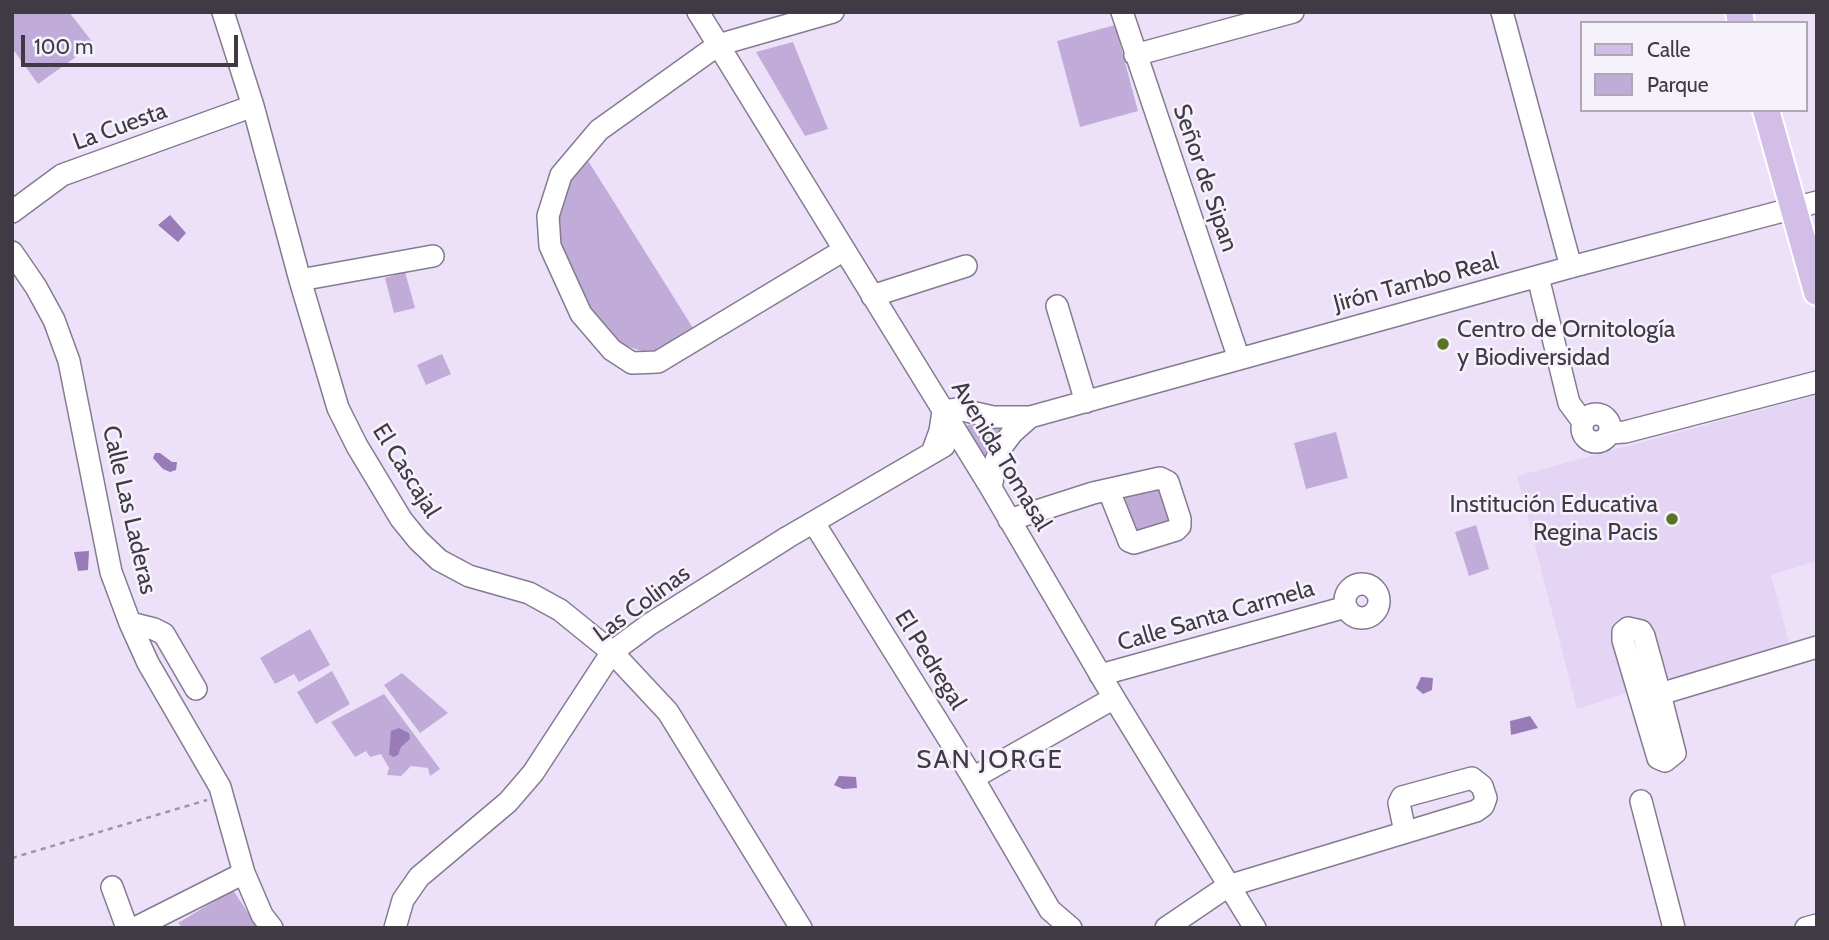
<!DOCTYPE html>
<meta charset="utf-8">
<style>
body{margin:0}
#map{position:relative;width:1829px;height:940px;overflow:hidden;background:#ede1fa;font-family:Cabin,sans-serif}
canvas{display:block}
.frame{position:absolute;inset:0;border:14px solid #3f3a44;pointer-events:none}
.legend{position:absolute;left:1580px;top:21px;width:228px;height:91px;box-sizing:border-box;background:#f6f2fc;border:2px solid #ada8b2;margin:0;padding:9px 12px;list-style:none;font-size:21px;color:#3f3a44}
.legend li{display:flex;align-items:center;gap:14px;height:35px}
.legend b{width:35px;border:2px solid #ada8b2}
.scale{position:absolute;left:21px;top:35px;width:217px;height:32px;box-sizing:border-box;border:4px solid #3f3a44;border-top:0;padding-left:9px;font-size:21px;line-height:24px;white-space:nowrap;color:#3f3a44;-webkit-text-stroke:5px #f6f2fc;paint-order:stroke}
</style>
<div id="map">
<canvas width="1829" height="940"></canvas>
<div class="frame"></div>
<ul class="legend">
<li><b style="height:9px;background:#d2bee7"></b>Calle</li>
<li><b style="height:19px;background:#c1acd9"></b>Parque</li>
</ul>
<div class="scale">100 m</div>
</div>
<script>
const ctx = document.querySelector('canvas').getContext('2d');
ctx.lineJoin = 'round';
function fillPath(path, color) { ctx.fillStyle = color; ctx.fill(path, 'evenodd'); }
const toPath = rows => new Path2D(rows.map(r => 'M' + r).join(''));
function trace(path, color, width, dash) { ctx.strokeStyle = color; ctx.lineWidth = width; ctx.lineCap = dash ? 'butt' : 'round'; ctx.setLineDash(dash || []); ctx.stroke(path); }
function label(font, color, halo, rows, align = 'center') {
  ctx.font = font + ' Cabin,sans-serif'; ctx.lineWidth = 5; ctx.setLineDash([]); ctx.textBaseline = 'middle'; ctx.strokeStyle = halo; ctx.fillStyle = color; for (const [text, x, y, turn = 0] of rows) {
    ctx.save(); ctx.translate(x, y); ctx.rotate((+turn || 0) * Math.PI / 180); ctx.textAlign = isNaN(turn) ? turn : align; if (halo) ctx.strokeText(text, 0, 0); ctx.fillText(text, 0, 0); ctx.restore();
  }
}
const built = toPath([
 [1817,395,1817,561,1771,575,1789,642,1577,709,1517,476]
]);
const green = toPath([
 [16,12,69,12,94,44,38,84,12,48,12,16],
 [1115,25,1138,111,1080,127,1057,41],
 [793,42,828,129,805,136,756,52],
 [587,159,693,328,657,350,642,351,626,346,602,331,582,305,554,236,554,216,573,170],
 [405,272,415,308,394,313,385,278],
 [442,354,451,374,426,385,417,365],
 [972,424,1012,428,990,456,985,459,962,427],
 [1336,432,1348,478,1306,489,1294,443],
 [1164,483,1176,524,1132,537,1120,497],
 [1476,525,1489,569,1469,576,1455,532],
 [310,629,330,665,299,682,294,674,275,684,260,658],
 [332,671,350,704,316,724,297,692],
 [402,673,448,713,420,733,384,685],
 [384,694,440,769,430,776,428,768,411,766,401,776,387,775,389,768,381,754,370,757,366,751,355,757,331,722],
 [233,890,258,928,183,928,178,923]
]);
const water = toPath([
 [170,215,186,233,178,242,158,225],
 [155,453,160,453,172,462,177,462,176,470,170,472,163,469,153,458],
 [89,551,88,570,78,571,74,552],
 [1421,677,1433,678,1432,690,1423,694,1416,688],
 [1530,716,1538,728,1511,735,1510,721],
 [399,728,409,733,410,739,401,747,398,755,393,757,389,754,391,731],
 [839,776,856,777,857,788,843,789,834,785]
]);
const path = toPath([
 [12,858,207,800]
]);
const minor = toPath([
 [223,12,253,106,300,280,338,408,357,446,401,519,418,540,439,560,469,576,529,593,560,610,612,652,668,712,801,928],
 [698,12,991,488,1114,698,1255,928],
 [833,12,718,45,599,130,561,175,548,216,550,246,581,314,612,350,632,363,658,362,844,250],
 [1122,12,1239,359],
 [1502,12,1571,267],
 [1135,55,1293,12],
 [12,212,62,175,253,106],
 [12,252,36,287,54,320,69,361,111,572,130,623,148,663,220,787,244,873,262,915,272,928],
 [1538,277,1569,403,1583,422],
 [300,280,433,256],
 [872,296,966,266],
 [1057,306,1086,402],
 '1582 428a14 14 0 1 1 28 0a14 14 0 1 1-28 0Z',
 [1609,433,1625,432,1817,382],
 [932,453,940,431,943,411,958,409,993,417,1030,417,1571,267,1817,202],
 [991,488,996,460,1003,445,1012,433,1030,417],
 [1009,520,1093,493,1160,478,1168,482,1180,519,1180,526,1176,530,1134,543,1129,541,1109,491],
 [814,523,973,778,1050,910,1071,928],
 '1345 601a17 17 0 1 1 34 0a17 17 0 1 1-34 0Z',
 [130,623,154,629,164,634,196,689],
 [1628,628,1641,631,1644,636,1660,694,1675,753,1665,761,1658,758,1623,640,1623,632,1628,628],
 [1100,675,1346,607],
 [1660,694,1817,647],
 [973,778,1114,698],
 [1641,801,1674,928],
 [112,887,127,928],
 [135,928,244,873],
 [395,928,403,900,419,877,508,802,533,773,612,652,650,624,788,537,944,446],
 [1166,928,1228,886,1476,811,1483,806,1486,798,1482,786,1472,778,1402,797,1399,803,1405,832],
 [1806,928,1817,925]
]);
const major = toPath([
 [1739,12,1741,23],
 [1766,110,1817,292]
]);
const markers = [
 [1443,344,7,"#597427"],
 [1672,519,7,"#597427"]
];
const streetNames = [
 ["La Cuesta",120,127,-20],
 ["Señor de Sipan",1205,178,71],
 ["Jirón Tambo Real",1416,283,-15],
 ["Avenida Tomasal",1001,456,59],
 ["El Cascajal",406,471,58],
 ["Calle Las Laderas",129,510,77],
 ["Las Colinas",642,604,-36],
 ["Calle Santa Carmela",1216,616,-16],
 ["El Pedregal",930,660,58]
];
const poiNames = [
 ["Centro de Ornitología",1457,330],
 ["y Biodiversidad",1457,358],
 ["Institución Educativa",1658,505,"right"],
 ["Regina Pacis",1658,533,"right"]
];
const neighbourhoodNames = [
 ["SAN JORGE",990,760]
];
fillPath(built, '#e4d5f4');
fillPath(green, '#c1acd9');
fillPath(water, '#987bb7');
trace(minor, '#857b91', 24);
trace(major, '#fff', 30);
trace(path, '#9c93a5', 2.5, [5, 5]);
trace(minor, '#fff', 21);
trace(major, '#d2bee7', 26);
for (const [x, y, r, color] of markers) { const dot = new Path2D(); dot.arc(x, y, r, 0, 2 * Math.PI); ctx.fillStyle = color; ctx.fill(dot); trace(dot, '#f6f2fc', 2.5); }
label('24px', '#3f3a44', '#f6f2fc', streetNames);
label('24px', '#3f3a44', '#f6f2fc', poiNames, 'left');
ctx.letterSpacing = '2px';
label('26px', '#3f3a44', '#f6f2fc', neighbourhoodNames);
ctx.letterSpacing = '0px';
</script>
